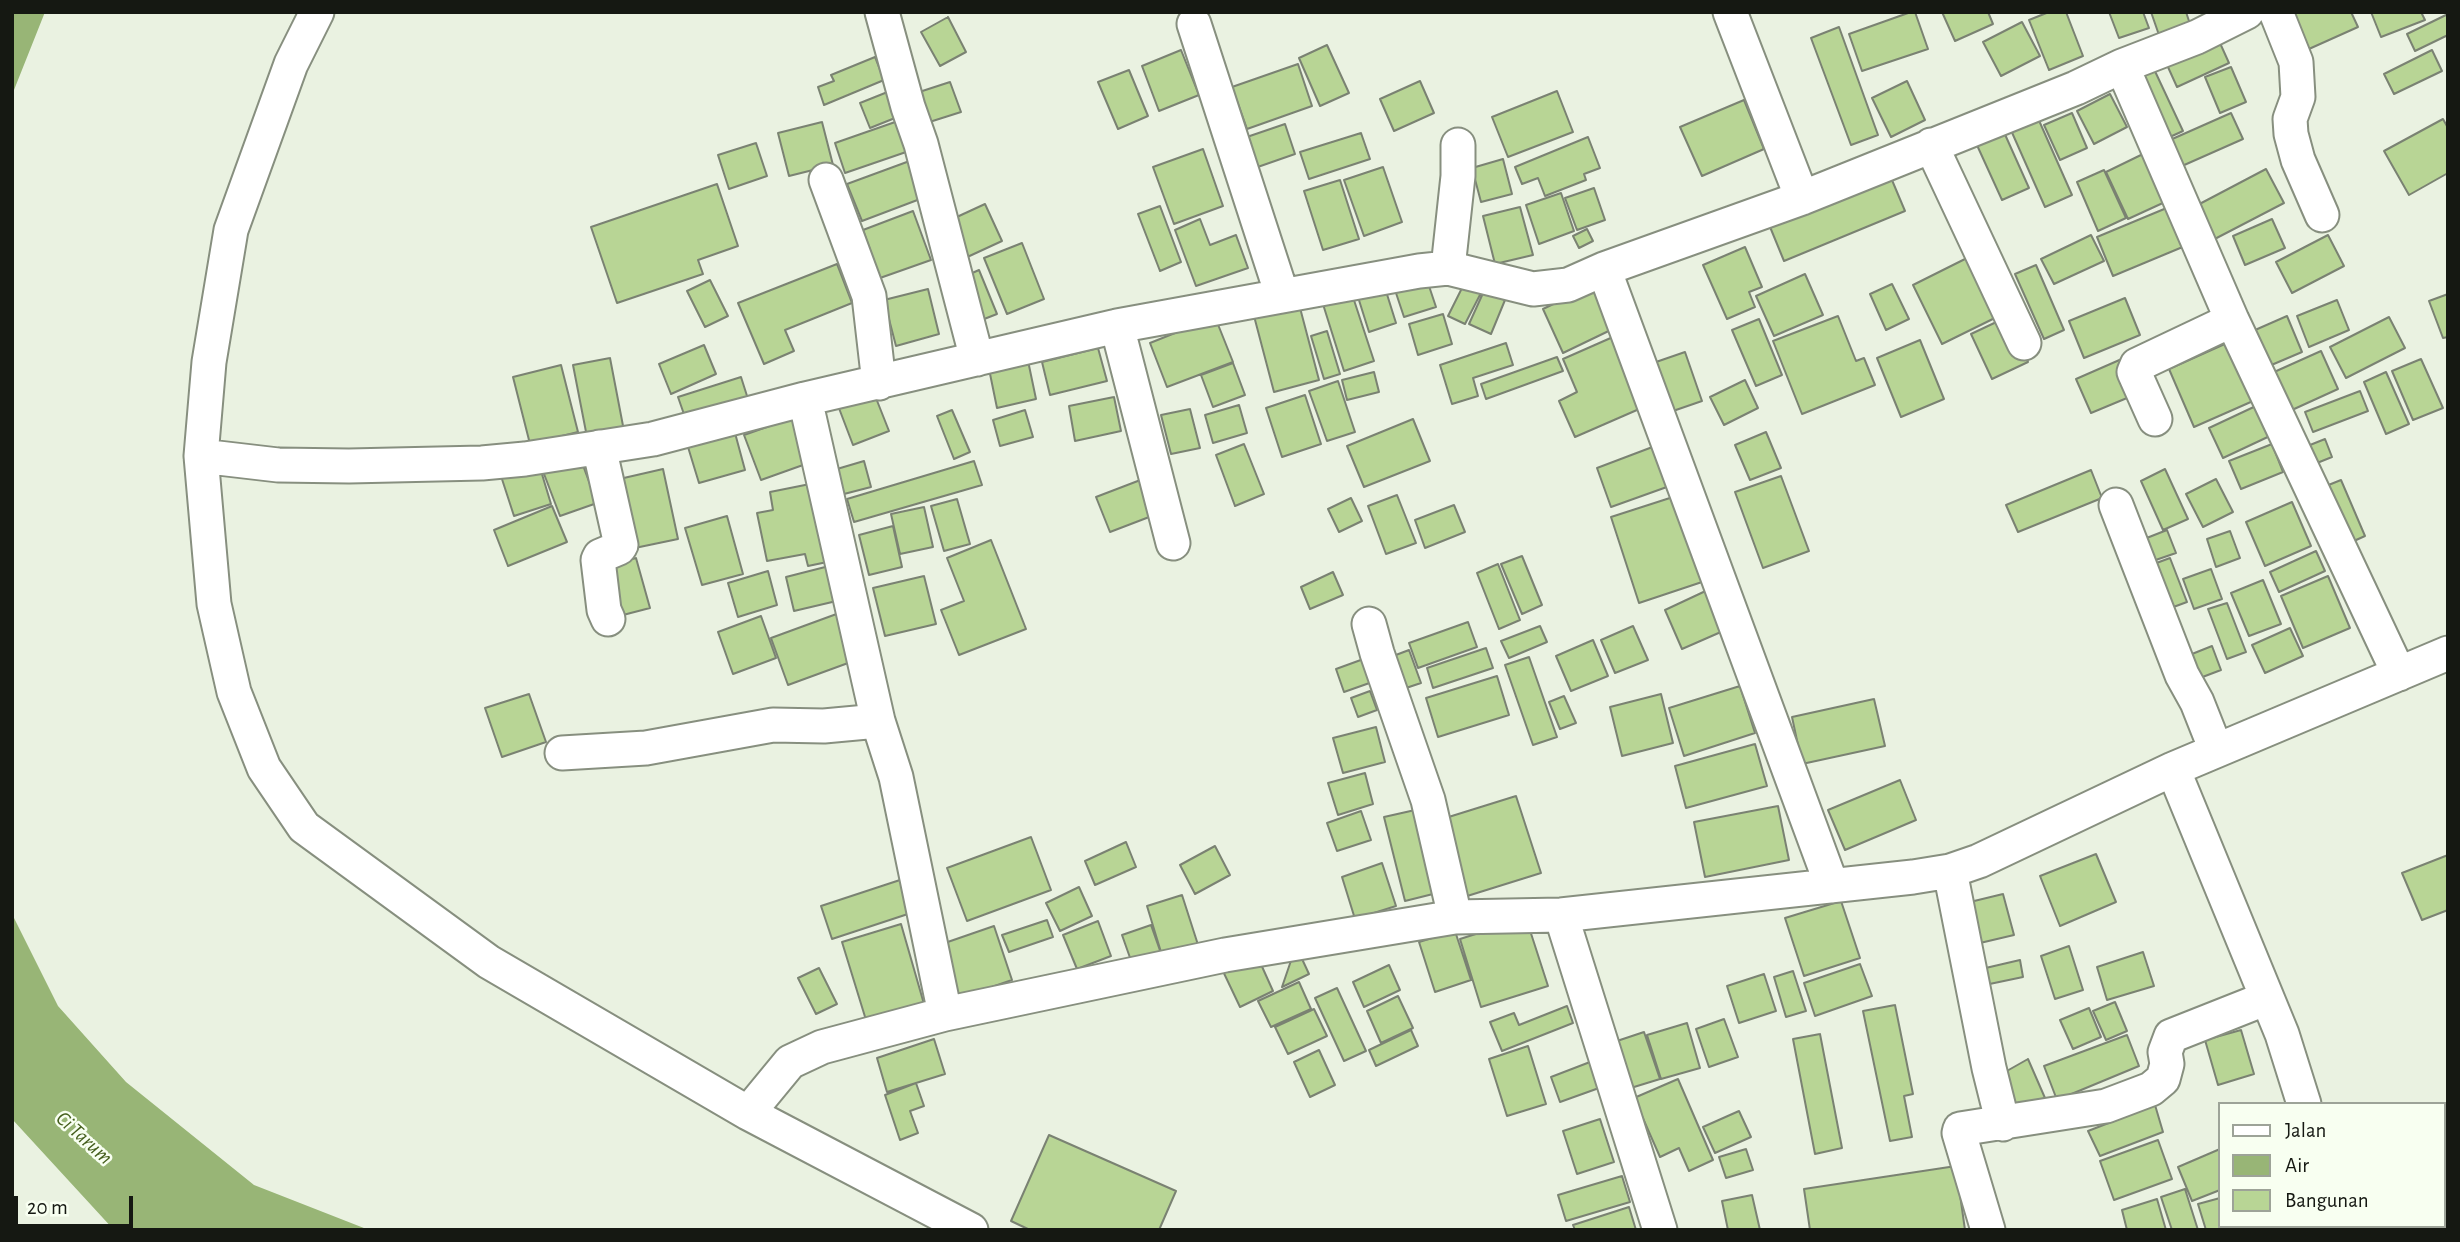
<!DOCTYPE html>
<style>
body{margin:0}
#map{position:relative;width:2460px;height:1242px;overflow:hidden;background:#eaf2e1;font-family:"Alegreya Sans",sans-serif}
canvas{display:block}
.frame{position:absolute;inset:0;border:14px solid #151812;pointer-events:none}
.legend{position:absolute;left:2218px;top:1102px;width:228px;height:126px;box-sizing:border-box;background:#f8fff1;border:2px solid #9da398;margin:0;padding:9px 12px;list-style:none;font-size:21px;color:#151812}
.legend li{display:flex;align-items:center;gap:14px;height:35px}
.legend b{width:35px;border:2px solid #9da398}
.scale{position:absolute;left:14px;top:1196px;width:119px;height:32px;box-sizing:border-box;border:4px solid #151812;border-top:0;padding-left:9px;font-size:21px;line-height:24px;white-space:nowrap;color:#151812;-webkit-text-stroke:5px #f8fff1;paint-order:stroke}
</style>
<div id="map">
<canvas width="2460" height="1242"></canvas>
<div class="frame"></div>
<ul class="legend">
<li><b style="height:9px;background:#fff"></b>Jalan</li>
<li><b style="height:19px;background:#98b576"></b>Air</li>
<li><b style="height:19px;background:#b8d595"></b>Bangunan</li>
</ul>
<div class="scale">20 m</div>
</div>
<script>
const ctx = document.querySelector('canvas').getContext('2d');
ctx.lineJoin = 'round';
function fillPath(path, color) { ctx.fillStyle = color; ctx.fill(path, 'evenodd'); }
const toPath = rows => new Path2D(rows.map(r => 'M' + r).join(''));
function trace(path, color, width, dash) { ctx.strokeStyle = color; ctx.lineWidth = width; ctx.lineCap = dash ? 'butt' : 'round'; ctx.setLineDash(dash || []); ctx.stroke(path); }
function label(font, color, halo, rows, align = 'center') {
  ctx.font = font + ' "Alegreya Sans",sans-serif'; ctx.lineWidth = 5; ctx.setLineDash([]); ctx.textBaseline = 'middle'; ctx.strokeStyle = halo; ctx.fillStyle = color; for (const [text, x, y, turn = 0] of rows) {
    ctx.save(); ctx.translate(x, y); ctx.rotate((+turn || 0) * Math.PI / 180); ctx.textAlign = isNaN(turn) ? turn : align; if (halo) ctx.strokeText(text, 0, 0); ctx.fillText(text, 0, 0); ctx.restore();
  }
}
const water = toPath([
 [12,12,45,12,12,95],
 [12,914,58,1006,126,1082,254,1185,369,1230,114,1230,12,1119]
]);
const building = toPath([
 [1911,12,1915,12,1928,49,1862,71,1849,34,1911,12],
 [1942,12,1988,12,1993,24,1955,41,1942,12],
 [2049,12,2066,12,2083,56,2049,70,2029,20,2049,12],
 [2109,12,2143,12,2149,28,2119,38,2109,12],
 [2151,12,2186,12,2190,24,2159,35,2151,12],
 [2282,12,2351,12,2358,27,2300,53,2282,12],
 [2371,12,2421,12,2425,20,2381,37,2371,12],
 [2448,14,2448,35,2415,51,2407,34,2448,14],
 [948,17,966,52,940,66,921,32,948,17],
 [2022,22,2040,56,2001,76,1983,42,2022,22],
 [1839,27,1878,135,1851,145,1811,38,1839,27],
 [2215,32,2229,63,2177,87,2163,56,2215,32],
 [1327,45,1349,93,1320,106,1299,58,1327,45],
 [1181,50,1199,95,1159,111,1142,66,1181,50],
 [2432,50,2442,71,2394,94,2384,74,2432,50],
 [875,57,884,80,824,105,818,87,834,81,831,75,875,57],
 [1298,64,1312,106,1247,129,1232,87,1298,64],
 [2153,67,2183,131,2161,141,2131,77,2153,67],
 [2231,67,2246,102,2220,113,2205,77,2231,67],
 [1129,70,1148,116,1118,129,1098,82,1129,70],
 [1420,81,1434,113,1394,131,1380,99,1420,81],
 [1907,81,1925,120,1891,137,1872,98,1907,81],
 [950,82,961,112,920,125,910,95,950,82],
 [895,89,905,114,870,128,860,103,895,89],
 [1557,91,1573,132,1508,157,1492,117,1557,91],
 [2110,94,2127,127,2094,144,2077,111,2110,94],
 [1744,100,1764,149,1702,176,1680,127,1744,100],
 [2072,113,2087,148,2060,160,2044,125,2072,113],
 [2231,113,2243,139,2182,166,2170,140,2231,113],
 [2037,116,2072,195,2045,207,2010,128,2037,116],
 [2443,119,2448,128,2448,173,2409,195,2384,151,2443,119],
 [898,121,909,151,845,173,835,143,898,121],
 [822,122,833,165,789,176,778,133,822,122],
 [1285,124,1295,154,1252,169,1241,139,1285,124],
 [2003,130,2029,188,2002,200,1976,143,2003,130],
 [1361,133,1370,159,1309,179,1300,152,1361,133],
 [1588,137,1600,168,1584,174,1586,180,1545,196,1538,178,1522,184,1515,167,1588,137],
 [756,143,767,176,729,189,718,155,756,143],
 [1203,149,1223,206,1174,224,1153,167,1203,149],
 [2143,154,2165,202,2128,219,2106,172,2143,154],
 [915,159,928,196,862,221,847,184,915,159],
 [1503,159,1512,194,1481,202,1472,168,1503,159],
 [1383,167,1402,222,1364,236,1344,180,1383,167],
 [2266,169,2284,203,2207,243,2190,209,2266,169],
 [2104,170,2126,218,2098,231,2077,182,2104,170],
 [1889,173,1905,211,1784,261,1768,222,1889,173],
 [1340,180,1359,239,1323,250,1304,191,1340,180],
 [717,184,738,246,698,260,703,274,617,303,591,227,717,184],
 [1594,188,1605,220,1577,230,1565,198,1594,188],
 [1561,193,1574,231,1539,244,1526,205,1561,193],
 [985,204,1002,241,963,259,946,222,985,204],
 [1160,206,1181,262,1160,271,1138,214,1160,206],
 [1520,207,1533,255,1495,264,1483,216,1520,207],
 [2169,207,2185,246,2113,276,2097,237,2169,207],
 [913,211,931,260,880,278,863,230,913,211],
 [1200,219,1210,245,1236,235,1248,268,1196,286,1175,230,1200,219],
 [2272,219,2285,248,2245,265,2233,236,2272,219],
 [1587,229,1593,241,1579,248,1573,236,1587,229],
 [2091,235,2104,261,2054,284,2041,259,2091,235],
 [2328,235,2344,266,2292,293,2276,262,2328,235],
 [1022,243,1044,299,1007,314,984,258,1022,243],
 [1745,247,1762,287,1749,292,1755,307,1727,319,1703,265,1745,247],
 [1977,253,2007,312,1942,344,1913,285,1977,253],
 [837,264,852,303,785,330,794,351,764,364,738,303,837,264],
 [2036,265,2064,330,2044,339,2015,274,2036,265],
 [979,270,997,314,979,321,961,278,979,270],
 [1425,274,1436,307,1404,317,1393,284,1425,274],
 [1805,274,1823,315,1774,336,1756,296,1805,274],
 [710,280,728,316,705,327,687,291,710,280],
 [1466,280,1483,289,1465,324,1448,316,1466,280],
 [1599,282,1619,326,1563,353,1543,309,1599,282],
 [1892,284,1909,319,1886,330,1870,294,1892,284],
 [1385,288,1396,323,1369,332,1358,297,1385,288],
 [928,289,939,334,896,346,884,300,928,289],
 [1351,291,1374,361,1344,371,1322,301,1351,291],
 [1484,291,1505,300,1491,334,1469,324,1484,291],
 [2448,294,2448,337,2443,338,2429,301,2448,294],
 [2125,298,2140,335,2084,358,2069,321,2125,298],
 [2337,300,2349,330,2309,347,2297,316,2337,300],
 [1299,304,1319,380,1274,392,1254,316,1299,304],
 [1443,314,1452,344,1418,355,1409,324,1443,314],
 [1838,316,1856,361,1864,358,1875,385,1802,414,1773,341,1838,316],
 [2287,316,2302,352,2262,369,2246,334,2287,316],
 [1215,317,1233,362,1167,387,1150,343,1215,317],
 [2007,317,2028,362,1992,379,1971,334,2007,317],
 [2389,317,2405,348,2346,378,2330,347,2389,317],
 [1759,319,1782,375,1756,386,1732,330,1759,319],
 [1327,331,1340,374,1324,379,1311,336,1327,331],
 [1622,333,1653,403,1575,437,1559,401,1577,392,1563,359,1622,333],
 [1920,340,1944,399,1901,417,1877,358,1920,340],
 [1506,343,1513,365,1473,378,1478,396,1452,404,1440,365,1506,343],
 [2227,343,2253,401,2194,427,2169,369,2227,343],
 [704,345,716,374,671,394,659,364,704,345],
 [1098,348,1107,381,1050,395,1042,362,1098,348],
 [2321,351,2338,389,2281,415,2263,377,2321,351],
 [1685,352,1702,401,1673,411,1656,362,1685,352],
 [1027,356,1036,399,997,408,988,364,1027,356],
 [1557,357,1563,371,1486,399,1481,384,1557,357],
 [610,358,624,431,587,437,573,365,610,358],
 [2124,358,2139,393,2091,413,2076,379,2124,358],
 [2421,359,2443,408,2413,420,2392,371,2421,359],
 [1233,363,1245,395,1213,407,1201,375,1233,363],
 [561,365,578,432,530,444,513,377,561,365],
 [1374,372,1379,392,1347,400,1342,380,1374,372],
 [2386,372,2409,424,2386,434,2364,382,2386,372],
 [741,377,748,399,686,420,678,397,741,377],
 [1745,380,1758,408,1724,425,1710,397,1745,380],
 [1338,381,1355,432,1327,441,1309,391,1338,381],
 [872,388,889,431,853,445,837,403,872,388],
 [2360,391,2368,411,2313,432,2305,412,2360,391],
 [1305,395,1321,444,1282,457,1266,408,1305,395],
 [1114,397,1121,431,1075,441,1069,406,1114,397],
 [1239,405,1247,433,1213,443,1205,415,1239,405],
 [2258,405,2272,435,2223,458,2209,428,2258,405],
 [1190,409,1200,448,1171,454,1161,415,1190,409],
 [952,410,970,452,954,459,937,416,952,410],
 [1025,410,1033,437,1000,446,993,420,1025,410],
 [801,415,817,460,761,480,744,435,801,415],
 [1413,419,1430,461,1364,487,1347,446,1413,419],
 [1766,432,1781,468,1750,480,1735,445,1766,432],
 [735,433,745,470,699,483,688,447,735,433],
 [2325,439,2332,457,2307,467,2300,449,2325,439],
 [1663,443,1678,483,1611,507,1597,468,1663,443],
 [1244,444,1264,494,1235,506,1216,455,1244,444],
 [2272,444,2283,472,2241,489,2229,461,2272,444],
 [578,452,597,503,560,516,541,466,578,452],
 [538,461,551,504,514,516,500,473,538,461],
 [864,461,871,487,844,494,837,469,864,461],
 [974,461,982,485,854,522,847,499,974,461],
 [663,469,678,539,630,549,615,480,663,469],
 [2165,469,2188,519,2163,530,2141,481,2165,469],
 [2091,470,2102,498,2018,532,2006,505,2091,470],
 [1781,476,1809,551,1763,568,1735,492,1781,476],
 [1143,479,1157,514,1110,532,1096,497,1143,479],
 [2216,479,2233,512,2203,527,2186,494,2216,479],
 [2341,480,2365,536,2345,545,2321,488,2341,480],
 [815,483,832,561,808,566,805,554,767,561,757,513,773,510,770,492,815,483],
 [1397,495,1416,543,1386,554,1368,506,1397,495],
 [1673,497,1702,582,1639,603,1611,517,1673,497],
 [1351,498,1362,521,1339,532,1328,509,1351,498],
 [957,499,970,544,944,551,931,506,957,499],
 [2292,502,2311,546,2265,566,2246,522,2292,502],
 [1454,505,1465,532,1425,548,1415,520,1454,505],
 [552,506,567,542,508,566,494,530,552,506],
 [924,507,933,547,900,554,891,514,924,507],
 [727,516,743,574,702,585,685,528,727,516],
 [893,526,902,567,869,575,859,535,893,526],
 [2167,530,2176,553,2147,563,2139,541,2167,530],
 [2230,531,2240,558,2216,567,2207,539,2230,531],
 [991,540,1026,629,959,655,941,610,964,601,947,558,991,540],
 [2316,551,2325,571,2279,592,2270,572,2316,551],
 [1522,556,1542,605,1522,614,1501,564,1522,556],
 [636,558,650,608,623,615,610,565,636,558],
 [2170,558,2187,602,2168,609,2151,565,2170,558],
 [837,564,845,599,794,611,786,577,837,564],
 [1498,564,1520,620,1499,629,1477,573,1498,564],
 [2211,569,2222,599,2194,609,2183,579,2211,569],
 [768,571,777,605,738,617,728,583,768,571],
 [1333,572,1343,595,1310,609,1301,587,1333,572],
 [924,576,936,624,885,636,873,588,924,576],
 [2328,576,2350,628,2303,648,2281,596,2328,576],
 [2263,580,2281,624,2249,636,2231,593,2263,580],
 [1712,588,1730,628,1682,649,1665,610,1712,588],
 [2227,603,2246,652,2227,659,2208,609,2227,603],
 [842,612,859,659,788,685,771,638,842,612],
 [761,616,776,658,733,674,718,632,761,616],
 [1468,622,1477,647,1418,668,1409,643,1468,622],
 [1540,626,1547,642,1509,658,1501,641,1540,626],
 [1633,626,1648,660,1615,673,1601,640,1633,626],
 [2290,628,2303,656,2265,673,2252,645,2290,628],
 [1593,640,1608,676,1571,691,1556,656,1593,640],
 [2212,646,2221,670,2192,681,2182,658,2212,646],
 [1486,648,1493,668,1433,688,1427,668,1486,648],
 [1409,650,1421,683,1400,690,1388,658,1409,650],
 [1369,657,1378,680,1344,692,1336,669,1369,657],
 [1529,657,1557,737,1533,745,1505,665,1529,657],
 [1497,676,1509,715,1438,737,1426,698,1497,676],
 [1740,686,1755,733,1684,756,1669,708,1740,686],
 [1370,691,1377,710,1358,717,1351,698,1370,691],
 [529,694,546,742,502,757,485,708,529,694],
 [1661,694,1673,743,1622,756,1610,707,1661,694],
 [1564,696,1576,723,1560,729,1549,702,1564,696],
 [1874,699,1885,746,1802,764,1792,717,1874,699],
 [1376,727,1385,762,1343,773,1333,738,1376,727],
 [1755,744,1767,786,1686,808,1675,766,1755,744],
 [1365,773,1373,804,1338,815,1328,783,1365,773],
 [1900,780,1916,820,1845,850,1828,810,1900,780],
 [1516,796,1541,873,1464,897,1439,820,1516,796],
 [1778,806,1789,860,1705,877,1694,822,1778,806],
 [1424,808,1445,891,1405,901,1384,817,1424,808],
 [1361,811,1371,840,1337,851,1327,823,1361,811],
 [1031,837,1051,890,967,921,947,868,1031,837],
 [1126,842,1136,867,1095,885,1085,861,1126,842],
 [1215,846,1230,875,1195,894,1180,865,1215,846],
 [2096,854,2116,902,2060,926,2040,876,2096,854],
 [2448,855,2448,910,2422,920,2402,873,2448,855],
 [1382,863,1396,906,1355,919,1342,877,1382,863],
 [903,879,914,912,832,939,821,906,903,879],
 [1079,887,1092,916,1060,931,1046,903,1079,887],
 [2003,894,2014,935,1980,943,1970,902,2003,894],
 [1182,895,1200,951,1164,962,1147,906,1182,895],
 [1841,901,1860,958,1804,976,1785,918,1841,901],
 [1526,918,1548,986,1481,1007,1460,939,1526,918],
 [1047,920,1053,937,1009,952,1002,935,1047,920],
 [1098,921,1111,956,1077,969,1063,935,1098,921],
 [901,924,924,1004,866,1020,842,942,901,924],
 [1151,925,1163,959,1134,969,1122,935,1151,925],
 [994,926,1012,980,957,999,939,945,994,926],
 [1455,931,1471,980,1435,992,1419,942,1455,931],
 [1296,946,1309,974,1282,987,1296,946],
 [2069,946,2083,990,2055,999,2041,956,2069,946],
 [1255,951,1273,991,1240,1007,1221,967,1255,951],
 [2143,952,2154,986,2107,1000,2097,967,2143,952],
 [2020,960,2023,977,1980,986,1977,970,2020,960],
 [1860,964,1872,996,1815,1016,1804,983,1860,964],
 [1389,965,1400,990,1364,1007,1353,982,1389,965],
 [819,968,837,1004,816,1014,798,978,819,968],
 [1793,971,1806,1011,1786,1017,1774,977,1793,971],
 [1764,974,1776,1011,1739,1023,1727,986,1764,974],
 [1299,982,1311,1009,1271,1027,1258,1001,1299,982],
 [1337,988,1366,1051,1344,1061,1315,998,1337,988],
 [1398,996,1413,1028,1381,1043,1367,1011,1398,996],
 [2115,1002,2127,1031,2106,1040,2093,1011,2115,1002],
 [1895,1005,1913,1094,1904,1096,1912,1137,1890,1141,1863,1011,1895,1005],
 [1567,1006,1573,1023,1502,1051,1490,1022,1514,1013,1519,1025,1567,1006],
 [2089,1008,2101,1037,2073,1049,2060,1020,2089,1008],
 [1314,1009,1327,1036,1288,1054,1275,1027,1314,1009],
 [1724,1019,1738,1057,1709,1067,1696,1029,1724,1019],
 [1687,1023,1700,1068,1661,1079,1647,1035,1687,1023],
 [1411,1030,1418,1046,1376,1066,1369,1050,1411,1030],
 [2241,1030,2254,1074,2218,1085,2205,1040,2241,1030],
 [1644,1032,1660,1079,1621,1091,1605,1045,1644,1032],
 [1820,1034,1842,1148,1815,1154,1793,1039,1820,1034],
 [2127,1035,2139,1066,2057,1100,2044,1066,2127,1035],
 [934,1039,945,1074,887,1092,877,1058,934,1039],
 [1528,1046,1546,1104,1507,1116,1489,1059,1528,1046],
 [1319,1050,1335,1085,1310,1097,1294,1062,1319,1050],
 [2028,1059,2045,1098,2009,1111,1998,1076,2028,1059],
 [1590,1062,1599,1088,1560,1102,1551,1077,1590,1062],
 [1678,1079,1713,1160,1689,1171,1679,1148,1660,1157,1634,1098,1678,1079],
 [916,1083,924,1106,910,1111,918,1133,900,1140,885,1095,916,1083],
 [2155,1105,2163,1132,2100,1156,2088,1131,2155,1105],
 [1739,1111,1751,1137,1715,1153,1703,1127,1739,1111],
 [1600,1119,1614,1162,1577,1174,1563,1131,1600,1119],
 [1049,1135,1176,1191,1159,1230,1030,1230,1011,1221,1049,1135],
 [2158,1140,2172,1179,2114,1200,2100,1161,2158,1140],
 [1746,1149,1753,1170,1726,1178,1719,1157,1746,1149],
 [2220,1149,2220,1190,2192,1201,2178,1167,2220,1149],
 [1956,1166,1965,1230,1810,1230,1804,1189,1956,1166],
 [1622,1176,1630,1202,1566,1221,1558,1195,1622,1176],
 [2185,1189,2198,1230,2172,1230,2161,1197,2185,1189],
 [1752,1195,1760,1230,1728,1230,1722,1201,1752,1195],
 [2220,1198,2220,1226,2246,1226,2246,1229,2206,1230,2198,1204,2220,1198],
 [2157,1199,2166,1230,2127,1230,2122,1210,2157,1199],
 [1629,1207,1636,1230,1575,1230,1573,1225,1629,1207]
]);
const street = toPath([
 [317,12,291,64,231,230,209,362,201,456,214,604,234,692,264,768,304,827,489,962,748,1113,971,1230],
 [882,12,908,107,921,144,977,359],
 [1730,12,1802,198],
 [2276,12,2296,62,2298,97,2290,119,2291,134,2298,160,2322,215],
 [1194,24,1282,295],
 [2122,66,2232,320,2399,674],
 [1931,145,2024,343],
 [826,180,869,296,879,383],
 [1448,268,1458,176,1458,145],
 [1604,269,1832,886],
 [1117,326,1173,543],
 [805,399,878,721,896,777,945,1014],
 [2155,419,2134,372,2137,365,2232,320],
 [599,447,621,545,619,548,600,556,598,560,604,610,608,619],
 [201,456,278,465,349,466,482,463,525,459,653,439,805,399,1117,326,1419,271,1448,268,1533,289,1568,285,1604,269,1802,198,2076,88,2122,66,2197,37,2247,12],
 [2116,505,2182,675,2197,702,2216,750],
 [1369,624,1377,653,1428,800,1455,917],
 [562,753,646,748,773,725,824,726,878,721],
 [2173,769,2282,1034,2304,1104],
 [1950,871,1989,1068,2003,1124],
 [1561,915,1660,1230],
 [748,1113,790,1062,822,1047,945,1014,1225,955,1455,917,1561,915,1913,877,1950,871,1979,861,2173,769,2448,653],
 [1988,1230,1959,1133,1960,1129,2106,1106,2151,1089,2163,1079,2167,1064,2165,1052,2171,1036,2267,998],
 [2275,1230,2282,1226]
]);
const waterNames = [
 ["Ci Tarum",84,1138,42]
];
fillPath(water, '#98b576');
fillPath(building, '#b8d595');
trace(building, '#7a8272', 2);
trace(street, '#878f7f', 37);
trace(street, '#fff', 33);
label('italic 21px', '#445e1c', '#f8fff1', waterNames);
</script>
